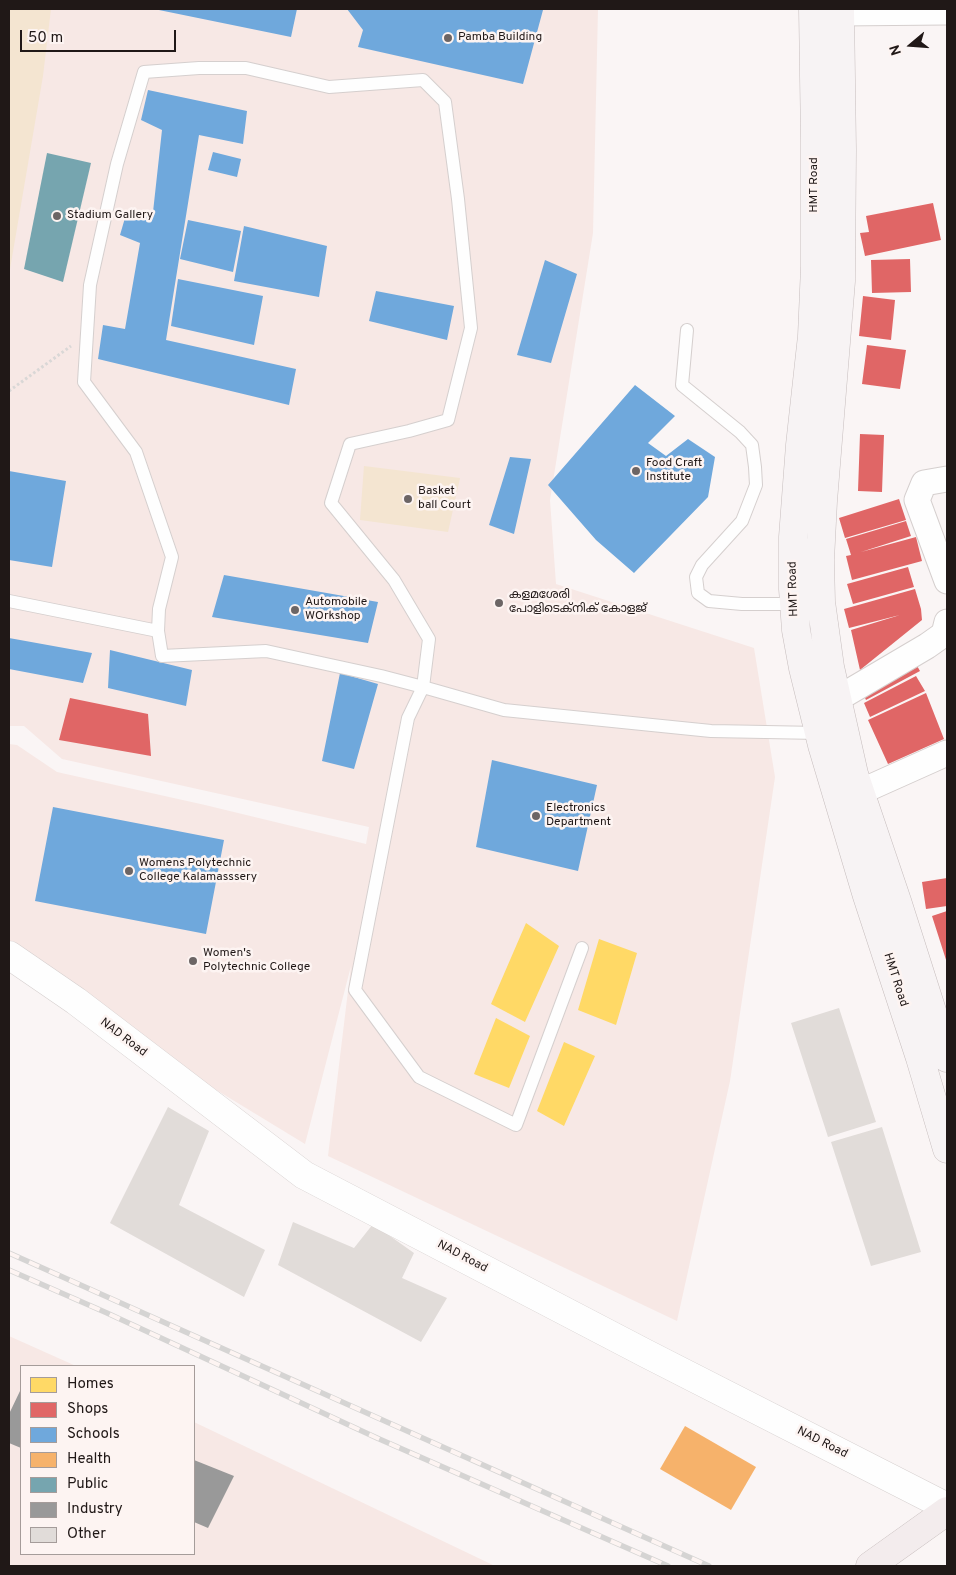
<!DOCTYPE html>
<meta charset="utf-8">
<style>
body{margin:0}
#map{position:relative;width:956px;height:1575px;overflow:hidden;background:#faf5f5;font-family:Overpass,sans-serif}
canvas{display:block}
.frame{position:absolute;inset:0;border:10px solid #201817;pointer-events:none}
.legend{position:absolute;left:20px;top:1365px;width:175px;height:190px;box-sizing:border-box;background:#fdf4f2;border:1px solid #a59c9a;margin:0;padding:6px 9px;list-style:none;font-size:15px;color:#201817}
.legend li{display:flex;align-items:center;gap:10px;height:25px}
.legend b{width:25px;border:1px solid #a59c9a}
.north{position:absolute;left:886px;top:20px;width:50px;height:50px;-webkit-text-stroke:4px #fdf4f2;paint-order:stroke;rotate:252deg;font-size:14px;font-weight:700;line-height:20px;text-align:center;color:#201817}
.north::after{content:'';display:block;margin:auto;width:18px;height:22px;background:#201817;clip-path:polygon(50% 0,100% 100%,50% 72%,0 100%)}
.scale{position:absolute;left:20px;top:30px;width:156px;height:22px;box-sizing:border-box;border:2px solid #201817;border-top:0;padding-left:6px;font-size:15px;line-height:18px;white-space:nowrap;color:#201817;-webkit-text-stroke:4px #fdf4f2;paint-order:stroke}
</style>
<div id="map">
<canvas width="956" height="1575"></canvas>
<div class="frame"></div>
<ul class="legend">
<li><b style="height:14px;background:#ffd966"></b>Homes</li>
<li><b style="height:14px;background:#e06666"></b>Shops</li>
<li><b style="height:14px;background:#6fa8dc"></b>Schools</li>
<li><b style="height:14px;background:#f6b26b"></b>Health</li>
<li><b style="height:14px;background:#76a5af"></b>Public</li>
<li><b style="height:14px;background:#999"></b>Industry</li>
<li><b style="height:14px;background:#e1dcd9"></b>Other</li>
</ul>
<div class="north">N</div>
<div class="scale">50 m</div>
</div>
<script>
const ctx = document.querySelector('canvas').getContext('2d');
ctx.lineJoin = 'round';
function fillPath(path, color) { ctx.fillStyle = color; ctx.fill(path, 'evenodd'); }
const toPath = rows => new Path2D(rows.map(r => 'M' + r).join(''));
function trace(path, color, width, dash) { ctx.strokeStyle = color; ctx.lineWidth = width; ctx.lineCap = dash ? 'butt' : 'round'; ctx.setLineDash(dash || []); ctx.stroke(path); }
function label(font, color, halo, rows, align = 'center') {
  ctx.font = font + ' Overpass,"Noto Sans Malayalam",sans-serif'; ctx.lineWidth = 5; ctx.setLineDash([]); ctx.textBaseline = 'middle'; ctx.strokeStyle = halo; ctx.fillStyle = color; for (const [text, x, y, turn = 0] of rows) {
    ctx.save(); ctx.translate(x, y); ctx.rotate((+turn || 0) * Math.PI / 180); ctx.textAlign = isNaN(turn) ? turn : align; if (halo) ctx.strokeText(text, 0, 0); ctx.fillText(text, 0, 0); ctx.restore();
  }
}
const built = toPath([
 [9,9,598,9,593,233,550,500,556,584,754,648,775,777,730,1081,677,1321,328,1156,351,966,305,1144,195,1077,9,943,9,744,17,745,57,772,205,805,366,844,369,827,62,759,24,726,9,726],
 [9,1336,76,1366,21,1366,21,1554,194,1554,194,1422,495,1566,9,1566]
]);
const green = toPath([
 [9,9,51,9,43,76,9,275],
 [364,466,460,478,448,532,360,520]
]);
const homes = toPath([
 [526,923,559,946,525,1022,491,1004],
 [599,939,637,953,616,1025,578,1010],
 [496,1018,530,1036,509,1088,474,1074],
 [564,1042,595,1056,564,1126,537,1111]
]);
const shops = toPath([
 [933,203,941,240,865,256,860,233,869,232,866,216],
 [910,259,911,292,872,293,871,260],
 [863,296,895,300,891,340,859,336],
 [867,345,906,350,900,389,862,384],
 [860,434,884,435,882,492,858,491],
 [899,499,906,520,845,538,839,518],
 [906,521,911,536,861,552,916,537,922,561,852,580,846,556,851,555,846,539],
 [908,567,914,587,853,604,847,584],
 [915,589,921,609,922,620,860,670,851,630,900,615,849,628,844,609],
 [912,657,920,671,866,700,860,687],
 [916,676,925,691,870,717,864,703],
 [926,693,944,739,888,764,868,720],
 [70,698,148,714,151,756,59,740],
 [947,878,947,906,926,909,922,882],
 [947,911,947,963,932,916]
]);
const schools = toPath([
 [154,9,297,9,291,37],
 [347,9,538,9,543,10,523,84,358,47,363,30],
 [148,90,247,111,243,144,199,135,166,340,296,369,289,405,98,359,103,325,125,329,140,243,120,235,127,211,153,212,162,130,141,120],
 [213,152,241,159,237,177,208,170],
 [188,220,241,231,233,272,180,259],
 [244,226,327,246,319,297,234,281],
 [545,260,577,274,551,363,517,355],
 [178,279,263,296,254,345,171,326],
 [376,291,454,306,447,340,369,321],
 [635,385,675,416,648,443,666,456,688,439,715,457,708,497,634,573,596,540,548,485],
 [510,457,531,459,514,534,489,525],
 [9,471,66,481,52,567,9,560],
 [224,575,378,602,368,643,212,617],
 [9,638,92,653,83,683,9,669],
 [110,650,192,670,186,706,108,688],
 [340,673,378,684,354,769,322,761],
 [492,760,597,785,578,871,476,847],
 [53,807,224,840,206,934,35,901]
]);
const health = toPath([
 [685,1426,756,1467,731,1510,660,1469]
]);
const public = toPath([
 [47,153,91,163,63,282,24,269]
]);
const industry = toPath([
 [20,1391,21,1392,21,1448,9,1443,9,1414],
 [194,1460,234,1476,208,1528,194,1522]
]);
const building = toPath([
 [839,1008,876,1122,828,1137,791,1023],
 [168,1107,209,1131,179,1205,265,1250,244,1297,110,1223],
 [882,1127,921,1252,871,1266,831,1142],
 [293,1222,354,1248,373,1224,414,1253,402,1278,447,1298,421,1342,278,1265]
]);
const path = toPath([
 [9,391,71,346]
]);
const lane = toPath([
 [687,330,682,385,740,432,752,445,755,467,756,485,742,521,702,565,696,577,698,593,709,601,742,604,794,604],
 [9,601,158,631],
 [582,948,516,1125,419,1077,355,990,408,718,423,687,429,639,394,580,331,503,350,444,409,431,448,420,471,328,458,199,445,102,423,80,329,87,246,68,199,68,144,72,117,164,90,285,84,382,136,452,172,557,159,609,158,631,162,656,266,651,381,676,423,687,504,710,711,731,819,733]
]);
const street = toPath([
 [840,13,947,12],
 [947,479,924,483,917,500,947,581],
 [837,699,927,646,944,634,947,622],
 [860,792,947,753]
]);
const secondary = toPath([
 [9,955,76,1001,304,1175,647,1354,947,1507]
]);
const primary = toPath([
 [813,9,815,142,815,267,812,336,800,445,793,537,793,589,796,630,803,668,822,745,867,896,920,1058,947,1149],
 [840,9,842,150,841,281,823,501,820,560,821,602,830,667,854,774,897,901,947,1058]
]);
const highway = toPath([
 [870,1566,947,1511]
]);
const rail = toPath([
 [9,1253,709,1566],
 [9,1270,107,1313,377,1438,668,1566]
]);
const markers = [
 [448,38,5,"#6c6565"],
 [57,216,5,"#6c6565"],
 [636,471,5,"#6c6565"],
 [408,499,5,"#6c6565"],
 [499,603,5,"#6c6565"],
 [295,610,5,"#6c6565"],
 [536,816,5,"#6c6565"],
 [129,871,5,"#6c6565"],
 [193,961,5,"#6c6565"]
];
const poiNames = [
 ["Pamba Building",458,38],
 ["Stadium Gallery",67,216],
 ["Food Craft",646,464],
 ["Institute",646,478],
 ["Basket",418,492],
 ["ball Court",418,506],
 ["കളമശേരി",509,596],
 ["പോളിടെക്നിക് കോളജ്",509,610],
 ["Automobile",305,603],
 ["WOrkshop",305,617],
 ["Electronics",546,809],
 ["Department",546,823],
 ["Womens Polytechnic",139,864],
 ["College Kalamasssery",139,878],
 ["Women's",203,954],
 ["Polytechnic College",203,968]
];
const streetNames = [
 ["HMT Road",815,185,-90],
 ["HMT Road",794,589,-92],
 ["HMT Road",895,980,72],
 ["NAD Road",123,1038,37],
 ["NAD Road",462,1257,28],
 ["NAD Road",822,1443,27]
];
fillPath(built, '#f7e8e5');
fillPath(green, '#f4e5d1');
fillPath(homes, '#ffd966');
fillPath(shops, '#e06666');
fillPath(schools, '#6fa8dc');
fillPath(health, '#f6b26b');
fillPath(public, '#76a5af');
fillPath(industry, '#999');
fillPath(building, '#e1dcd9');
trace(lane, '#d5cfce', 14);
trace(street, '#d5cfce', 27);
trace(secondary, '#d5cfce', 29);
trace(primary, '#c6bdbd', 29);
trace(highway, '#c6bdbd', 29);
trace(path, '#d9d7d6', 3, [2.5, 2.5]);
trace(lane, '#fefefe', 12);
trace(street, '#fefefe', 25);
trace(secondary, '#fefefe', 28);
trace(primary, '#f7f3f4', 28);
trace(highway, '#f3eced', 28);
trace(rail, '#d5d4d3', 5.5);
trace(rail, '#fdf4f2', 4, [11]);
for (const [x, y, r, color] of markers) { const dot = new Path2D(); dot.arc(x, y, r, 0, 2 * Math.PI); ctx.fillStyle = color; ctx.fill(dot); trace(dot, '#fdf4f2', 2); }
label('12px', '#201817', '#fdf4f2', poiNames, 'left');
label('12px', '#201817', '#fdf4f2', streetNames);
</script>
